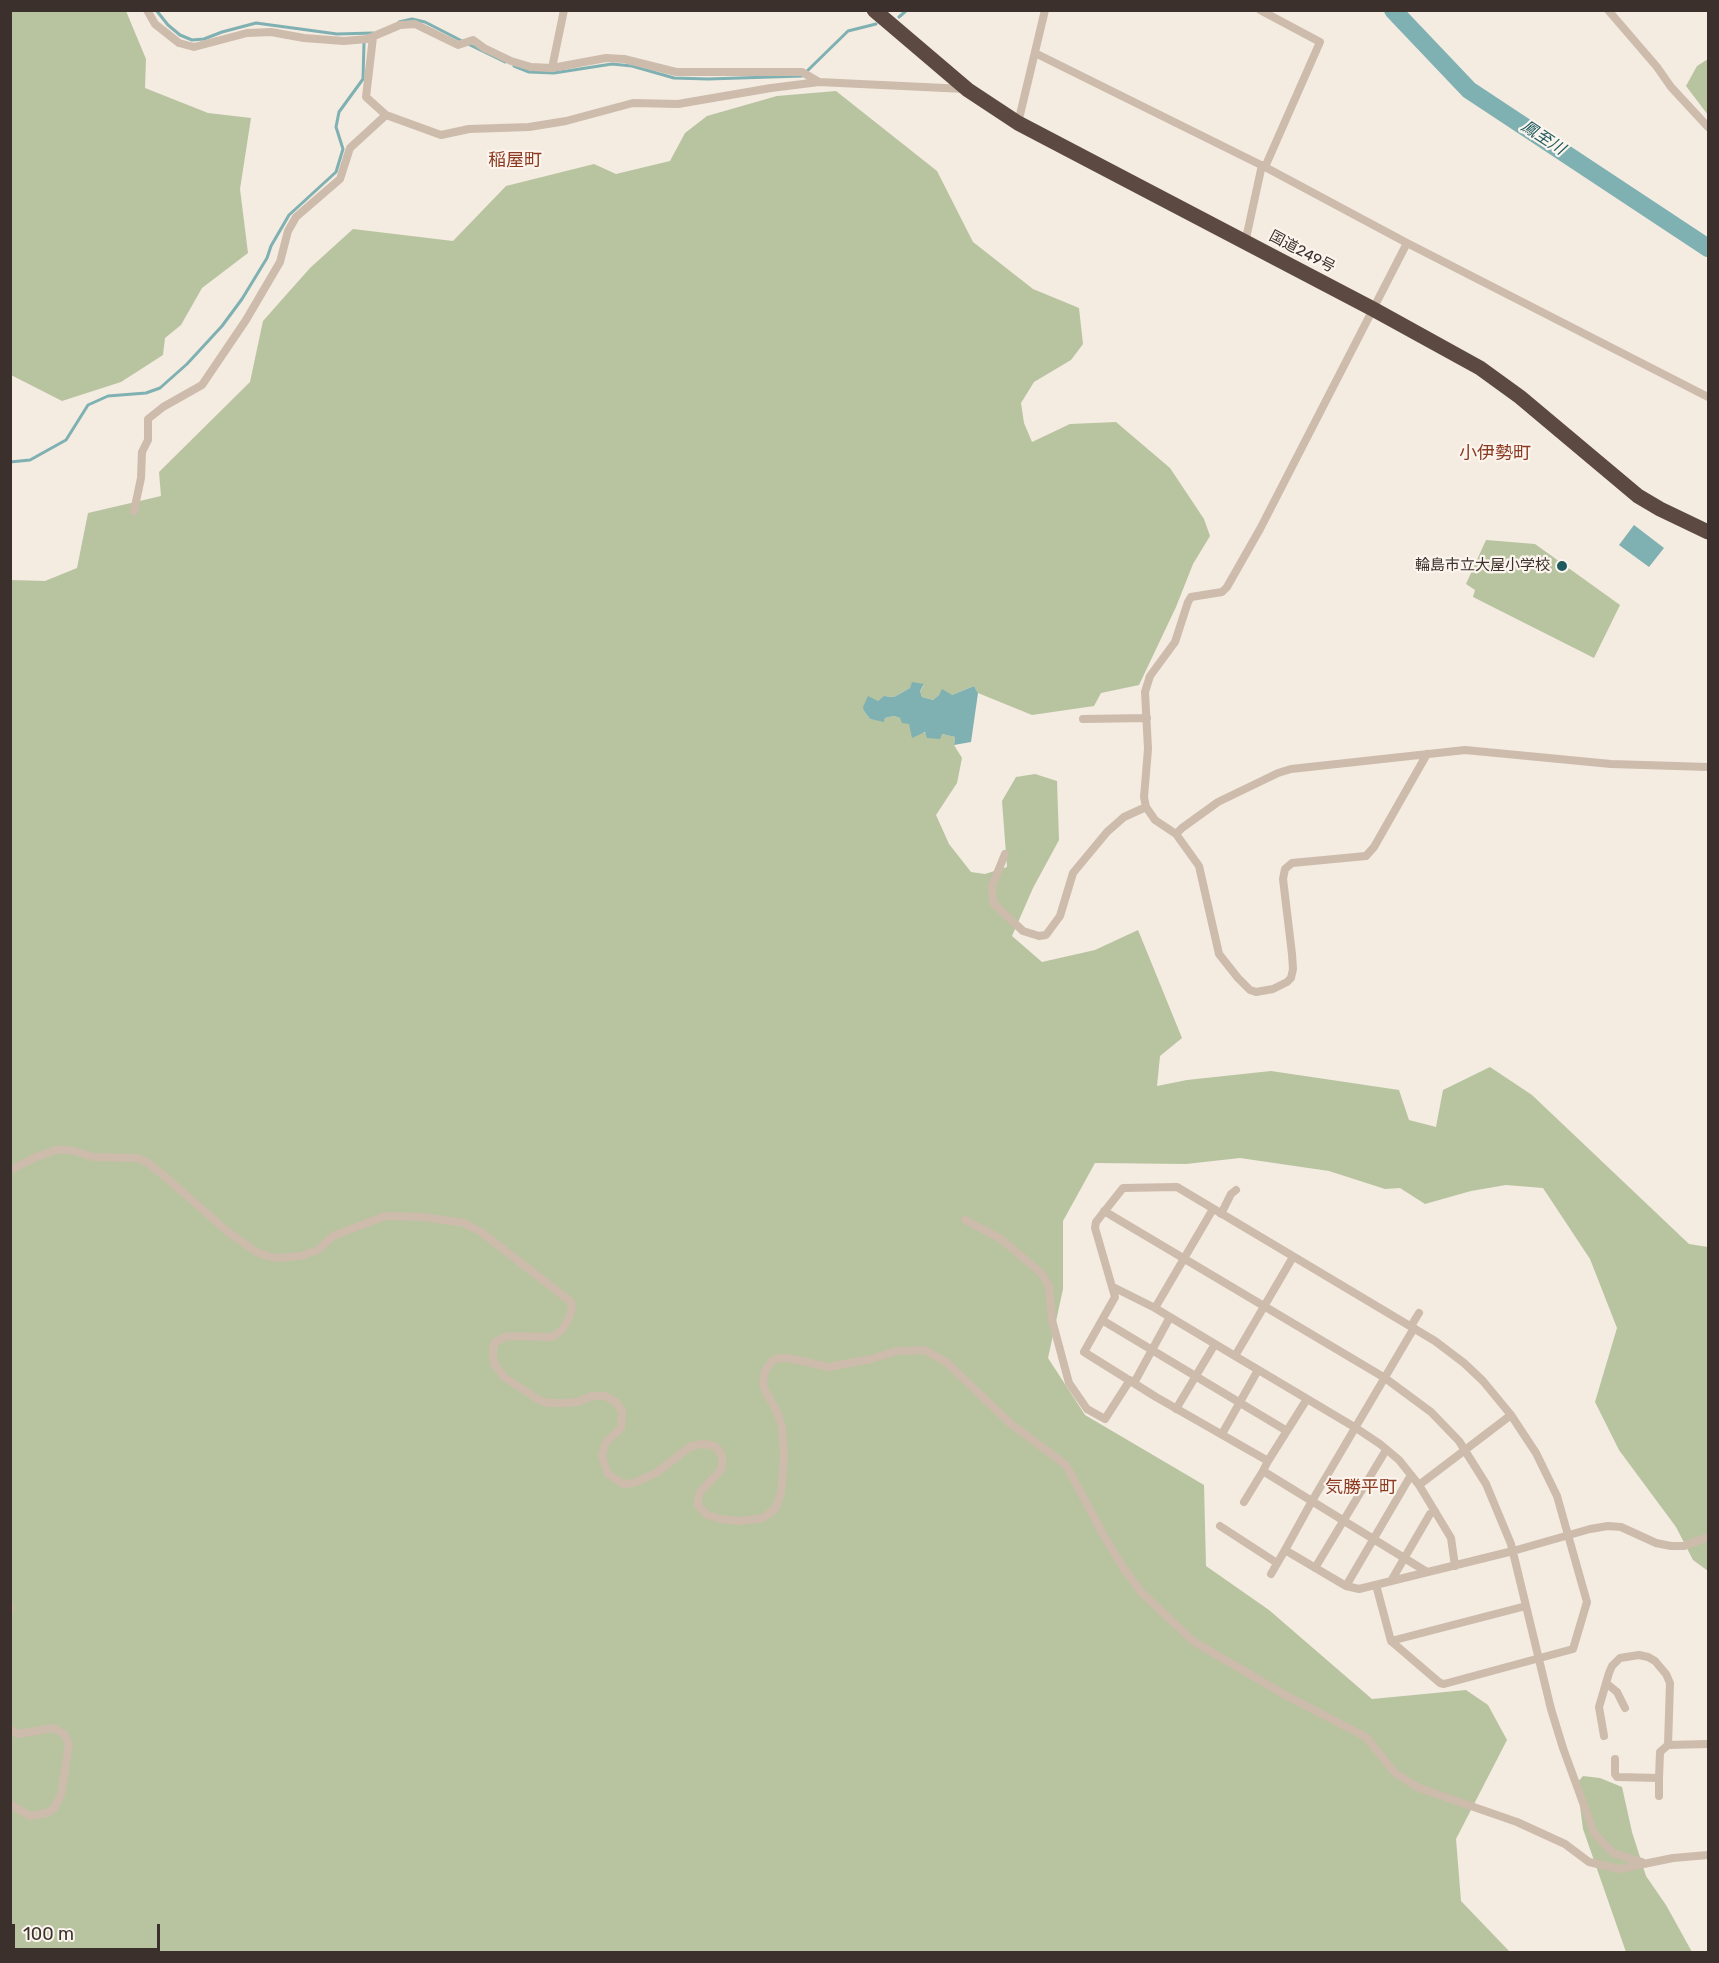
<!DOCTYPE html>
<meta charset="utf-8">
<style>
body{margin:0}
#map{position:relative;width:1719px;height:1963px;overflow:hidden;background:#f4ebe1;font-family:Rubik,sans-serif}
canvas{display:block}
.frame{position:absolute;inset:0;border:12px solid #3b302b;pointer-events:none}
.scale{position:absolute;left:12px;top:1924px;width:148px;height:27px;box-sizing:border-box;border:3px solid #3b302b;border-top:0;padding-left:8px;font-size:18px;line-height:21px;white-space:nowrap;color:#3b302b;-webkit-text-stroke:4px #fbf5ee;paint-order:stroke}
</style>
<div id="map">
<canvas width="1719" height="1963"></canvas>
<div class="frame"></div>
<div class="scale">100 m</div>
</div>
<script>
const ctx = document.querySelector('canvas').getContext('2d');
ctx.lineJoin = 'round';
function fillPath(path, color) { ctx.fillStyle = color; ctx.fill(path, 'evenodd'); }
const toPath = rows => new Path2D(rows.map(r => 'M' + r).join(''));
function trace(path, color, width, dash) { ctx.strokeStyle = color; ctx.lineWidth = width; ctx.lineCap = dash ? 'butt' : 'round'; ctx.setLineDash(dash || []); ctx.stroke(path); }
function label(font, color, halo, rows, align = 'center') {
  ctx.font = font + ' Rubik,"Noto Sans JP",sans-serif'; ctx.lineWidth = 4.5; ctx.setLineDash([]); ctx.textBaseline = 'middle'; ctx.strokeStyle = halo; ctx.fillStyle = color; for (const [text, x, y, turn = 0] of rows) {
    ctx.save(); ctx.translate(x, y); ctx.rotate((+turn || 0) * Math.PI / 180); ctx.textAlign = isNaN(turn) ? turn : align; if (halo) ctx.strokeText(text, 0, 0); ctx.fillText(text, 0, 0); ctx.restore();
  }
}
const green = toPath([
 [10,11,126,11,146,59,145,88,208,113,251,118,240,189,248,253,202,288,181,325,165,338,163,355,121,382,62,401,11,375],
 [1708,59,1708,115,1686,86,1697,66],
 [836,91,937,171,973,242,1033,289,1079,308,1083,344,1071,360,1034,382,1021,403,1024,423,1032,442,1070,424,1116,422,1170,468,1204,519,1210,536,1193,564,1176,607,1139,685,1101,693,1094,706,1032,715,978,693,974,686,952,695,939,695,933,700,922,697,920,691,924,685,910,688,894,697,885,696,864,711,870,719,884,721,885,718,894,716,900,718,909,723,912,732,942,734,955,737,954,745,962,758,957,783,936,815,949,844,971,872,985,874,1007,867,1002,801,1016,777,1035,774,1057,781,1059,840,1033,888,1012,936,1042,962,1095,950,1138,930,1182,1038,1160,1056,1157,1086,1187,1080,1271,1071,1399,1090,1409,1120,1436,1127,1443,1090,1490,1067,1532,1095,1689,1244,1708,1247,1708,1571,1693,1560,1676,1527,1619,1450,1595,1402,1617,1328,1590,1259,1543,1188,1506,1185,1471,1191,1425,1204,1400,1188,1385,1189,1329,1171,1240,1158,1186,1164,1095,1163,1063,1221,1063,1289,1048,1358,1085,1415,1204,1485,1206,1566,1269,1610,1372,1699,1466,1690,1488,1705,1507,1740,1456,1839,1461,1901,1510,1952,11,1952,11,580,45,581,77,568,88,513,161,496,159,472,250,382,263,321,310,268,353,229,453,241,506,186,594,164,616,174,670,161,685,133,707,116,777,96],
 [1486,540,1535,544,1620,605,1594,658,1473,597,1475,590,1466,584],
 [1583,1776,1600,1778,1622,1787,1632,1832,1646,1876,1666,1905,1692,1952,1626,1952,1583,1829,1577,1783]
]);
const water = toPath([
 [1634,525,1664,548,1649,567,1619,545],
 [912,682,924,684,920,691,922,697,933,700,939,695,942,689,952,695,974,686,978,693,971,742,954,745,955,737,942,734,940,739,927,738,925,732,912,738,909,724,902,723,900,718,894,716,885,718,884,722,870,719,864,711,863,707,868,696,878,701,884,696,894,697,910,688]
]);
const stream = toPath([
 [156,10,168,25,180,35,192,40,204,39,222,32,256,23,337,34,373,33],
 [899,17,907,10],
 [399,22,412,19,425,22,462,41],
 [468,44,505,62],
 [514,66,529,72,554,73,612,64,632,66,674,78,708,79,802,76,848,31,876,24],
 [10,462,30,460,66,440,88,405,108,396,146,393,160,388,187,364,222,326,242,299,267,258,271,246,289,215,336,172,343,149,336,127,339,112,363,79,364,42]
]);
const river = toPath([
 [1393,10,1469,90,1708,248]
]);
const street = toPath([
 [147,10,155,24,179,43,194,47,247,33,271,32,304,38,344,41,367,39,400,25,415,24,458,45,473,40,484,48,511,61,531,67,552,68,606,58,624,59,676,72,802,72,819,82],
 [1260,10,1320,42,1265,167],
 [1608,10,1657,67,1671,87,1708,127],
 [373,37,366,97,386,115,441,135,469,129,529,127,566,121,633,103,678,104,771,88,819,82,965,89],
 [1035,53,1265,167,1407,243,1708,397],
 [552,68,564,10],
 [1018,123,1045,10],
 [1245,243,1262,165],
 [1407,243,1260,529,1227,587,1222,592,1191,597,1188,602,1175,642,1150,676,1145,692,1148,749,1144,797,1146,807,1155,820,1176,834,1199,866,1219,954,1238,978,1250,990,1256,992,1273,989,1287,982,1291,978,1293,969,1292,954,1283,879,1285,869,1292,863,1366,856,1374,847,1427,754],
 [134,511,141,478,142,452,148,440,148,419,163,407,202,385,246,320,280,262,288,231,296,217,340,179,350,148,386,115],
 [1083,719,1147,718],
 [1176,834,1182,828,1218,802,1278,773,1291,769,1465,750,1611,764,1708,767],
 [1005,854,992,886,993,903,1023,931,1039,936,1046,935,1060,916,1073,873,1107,832,1124,817,1146,807],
 [10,1170,36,1157,56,1150,70,1150,94,1157,137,1158,148,1163,162,1174,228,1232,258,1253,275,1258,301,1256,318,1250,333,1236,385,1216,423,1217,464,1223,481,1232,570,1301,572,1306,570,1316,562,1330,552,1337,507,1336,495,1342,493,1349,493,1357,495,1365,504,1377,539,1400,548,1403,566,1403,577,1402,592,1396,605,1396,616,1402,622,1411,621,1428,606,1442,602,1456,608,1474,623,1484,634,1483,656,1473,691,1446,704,1444,714,1446,718,1449,722,1456,722,1467,720,1471,700,1492,698,1500,698,1505,707,1515,721,1519,740,1521,763,1518,775,1509,781,1493,784,1456,782,1428,778,1414,764,1388,763,1382,765,1371,772,1361,779,1358,788,1358,828,1367,871,1359,897,1351,925,1350,946,1362,1011,1424,1066,1465,1104,1536,1124,1569,1142,1593,1193,1641,1285,1695,1366,1737,1395,1773,1419,1788,1517,1822,1565,1844,1589,1862,1619,1869,1673,1858,1708,1855],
 [1104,1211,1385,1378,1431,1412,1459,1441,1486,1484,1511,1544,1551,1709,1563,1748,1594,1833,1613,1853,1642,1862],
 [1221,1214,1231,1194,1236,1190],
 [965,1220,1001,1239,1041,1273,1049,1286,1052,1320,1069,1383,1087,1409,1105,1419,1130,1380],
 [1113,1287,1155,1308,1213,1209],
 [1155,1308,1235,1356,1293,1257],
 [1102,1320,1287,1431],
 [1411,1326,1419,1313],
 [1414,1328,1312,1501,1285,1550,1346,1586,1359,1589,1513,1551,1590,1529,1608,1526,1621,1527,1656,1543,1671,1546,1684,1546,1708,1537],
 [1235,1356,1356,1428,1380,1444,1399,1460,1419,1485,1451,1538,1455,1566],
 [1134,1383,1170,1317],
 [1176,1409,1215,1344],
 [1222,1434,1258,1370],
 [1268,1461,1307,1399],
 [1419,1485,1511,1415],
 [1244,1502,1263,1471],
 [1220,1526,1277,1563],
 [1315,1568,1386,1450],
 [1271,1574,1285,1550],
 [1391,1581,1430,1514,1435,1511],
 [1376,1585,1391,1641,1440,1683,1444,1684,1573,1649,1587,1602,1557,1496,1536,1453,1511,1415,1483,1381,1464,1363,1435,1341,1177,1187,1123,1188,1096,1222,1095,1228,1115,1297,1084,1352,1156,1397,1268,1461,1263,1471,1427,1572],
 [1346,1586,1411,1475],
 [10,1606,10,1610],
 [1391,1641,1526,1606],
 [1606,1683,1617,1692,1625,1708],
 [10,1729,18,1734,53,1728,64,1734,69,1744,61,1795,54,1808,47,1813,30,1816,10,1804],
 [1604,1736,1599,1707,1609,1673,1612,1666,1620,1658,1639,1655,1648,1657,1655,1661,1666,1674,1670,1683,1668,1745,1708,1744],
 [1615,1759,1615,1774,1617,1777,1659,1778,1660,1752,1668,1745],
 [1659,1796,1659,1778]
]);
const highway = toPath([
 [874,10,968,90,1018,123,1373,309,1480,368,1520,397,1638,496,1660,509,1708,532]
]);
const markers = [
 [1562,566,6,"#1f5a5e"]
];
const streetNames = [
 ["国道249号",1302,252,28]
];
const poiNames = [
 ["輪島市立大屋小学校",1550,566]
];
const waterNames = [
 ["鳳至川",1543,138,33]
];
const quarterNames = [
 ["稲屋町",515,161],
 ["小伊勢町",1495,454],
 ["気勝平町",1361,1488]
];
fillPath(green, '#b8c4a0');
fillPath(water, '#7fb0b2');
trace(stream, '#7fb0b2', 3);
trace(river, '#7fb0b2', 18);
trace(street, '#cdbbac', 8);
trace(highway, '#5c4a42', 15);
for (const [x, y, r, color] of markers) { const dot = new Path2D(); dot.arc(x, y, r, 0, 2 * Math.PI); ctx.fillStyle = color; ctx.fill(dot); trace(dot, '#fbf5ee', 2); }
label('15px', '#3b302b', '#fbf5ee', streetNames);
label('15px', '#3b302b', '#fbf5ee', poiNames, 'right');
label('italic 16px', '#1f5a5e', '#fbf5ee', waterNames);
label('18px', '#8c3b22', '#fbf5ee', quarterNames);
</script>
